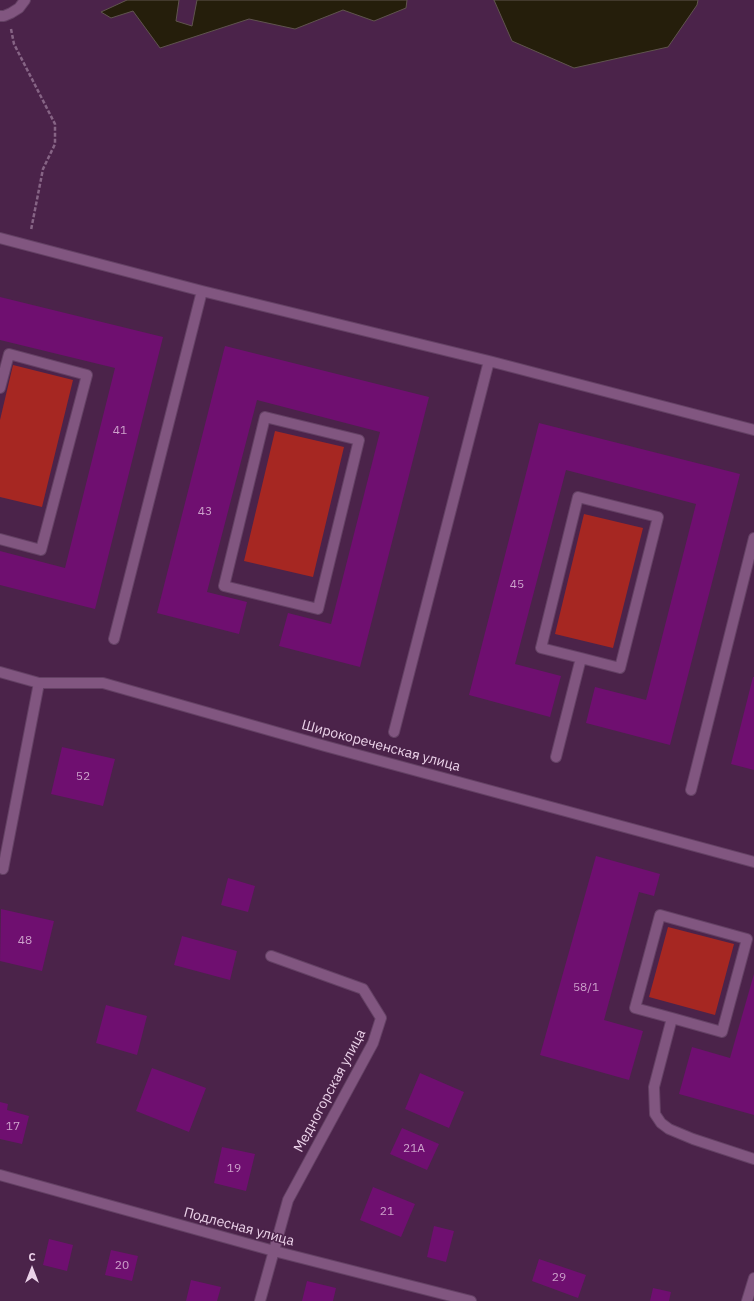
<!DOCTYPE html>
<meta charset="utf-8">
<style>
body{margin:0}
#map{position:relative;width:754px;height:1301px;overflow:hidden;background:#4b234a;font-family:"IBM Plex Sans",sans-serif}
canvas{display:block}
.north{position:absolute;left:12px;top:1249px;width:40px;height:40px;-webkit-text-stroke:3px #4b234a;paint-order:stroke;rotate:0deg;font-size:11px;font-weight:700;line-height:16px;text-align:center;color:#ebd2e9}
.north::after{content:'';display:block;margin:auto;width:14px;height:18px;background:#ebd2e9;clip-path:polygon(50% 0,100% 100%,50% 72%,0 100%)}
</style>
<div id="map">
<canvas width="754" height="1301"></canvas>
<div class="north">С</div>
</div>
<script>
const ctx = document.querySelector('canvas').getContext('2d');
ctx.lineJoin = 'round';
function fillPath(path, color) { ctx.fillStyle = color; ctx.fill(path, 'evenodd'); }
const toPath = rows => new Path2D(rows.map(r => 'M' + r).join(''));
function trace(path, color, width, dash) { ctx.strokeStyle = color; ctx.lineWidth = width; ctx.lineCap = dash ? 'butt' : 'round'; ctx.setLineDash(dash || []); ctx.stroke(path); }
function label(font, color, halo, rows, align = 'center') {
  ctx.font = font + ' "IBM Plex Sans",sans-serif'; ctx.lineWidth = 3; ctx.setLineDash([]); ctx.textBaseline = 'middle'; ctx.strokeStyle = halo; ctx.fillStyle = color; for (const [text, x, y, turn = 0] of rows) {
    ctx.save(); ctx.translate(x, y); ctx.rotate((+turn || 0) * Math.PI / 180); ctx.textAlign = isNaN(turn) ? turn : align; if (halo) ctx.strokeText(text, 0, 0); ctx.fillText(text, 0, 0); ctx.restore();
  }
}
const green = toPath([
 [13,365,73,380,42,507,0,497,0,420],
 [275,431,344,447,313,577,244,561],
 [584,514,643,528,613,648,555,634],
 [668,927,734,944,715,1015,649,997]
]);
const water = toPath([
 [127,0,179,0,176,21,192,26,197,0,407,0,406,8,374,21,343,10,295,29,249,19,160,48,133,11,111,18,101,12,127,0],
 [494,0,698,0,697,5,668,47,574,68,512,41,494,0]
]);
const building = toPath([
 [0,297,163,337,95,609,0,585,0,551,65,568,115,368,0,340],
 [225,346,429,397,360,667,279,646,288,613,331,624,380,432,257,400,207,592,247,602,239,634,157,613],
 [539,423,740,474,670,745,586,723,595,687,646,700,696,504,566,470,515,664,561,676,550,717,469,695],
 [753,677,754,677,754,770,731,764],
 [62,747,115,759,103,806,51,794],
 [596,856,660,874,654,896,639,892,604,1020,643,1031,629,1080,540,1055],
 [228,878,255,886,248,912,221,905],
 [1,909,54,921,42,971,0,961],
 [182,936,237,951,230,980,174,965],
 [754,974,754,1115,679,1094,692,1047,730,1058],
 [106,1005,147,1016,137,1055,96,1043],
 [152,1068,206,1088,189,1132,136,1111],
 [420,1073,464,1092,449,1128,405,1109],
 [0,1102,8,1104,7,1110,29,1116,22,1144,0,1139],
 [402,1128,439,1144,427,1170,390,1154],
 [222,1147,255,1154,246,1191,214,1183],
 [373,1187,415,1204,401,1237,360,1220],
 [434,1226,454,1231,446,1262,427,1257],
 [49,1239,73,1245,67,1271,43,1265],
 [111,1250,138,1256,132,1281,105,1275],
 [539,1259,586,1275,578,1298,532,1281],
 [191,1280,221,1287,217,1301,186,1301],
 [307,1281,336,1288,333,1301,302,1301],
 [653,1288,671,1292,669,1301,650,1301]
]);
const path = toPath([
 [11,29,14,44,55,124,55,144,43,169,31,230]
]);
const lane = toPath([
 [0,388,9,354,87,375,41,550,0,539],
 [265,417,359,440,318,609,224,586,265,417],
 [556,757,581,658,620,668,658,517,578,497,541,648,581,658],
 [3,869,39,683],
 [672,1018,722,1032,747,939,660,915,635,1008,672,1018,654,1087,655,1114,661,1123,669,1129,693,1139,754,1159],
 [747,1301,754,1278]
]);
const street = toPath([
 [0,16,4,16,11,13,19,8,25,0],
 [0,238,202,291,489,361,754,430],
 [114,639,202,291],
 [0,672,39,683,103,683,325,746,754,862],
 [394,732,489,361],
 [691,790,754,538],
 [0,1175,274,1251,471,1301],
 [260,1301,288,1200,373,1043,381,1018,363,989,271,956]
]);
const numberNames = [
 ["41",120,431],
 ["43",205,512],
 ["45",517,585],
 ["52",83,777],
 ["48",25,941],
 ["58/1",586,988],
 ["17",13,1127],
 ["21А",414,1149],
 ["19",234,1169],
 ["21",387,1212],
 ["20",122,1266],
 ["29",559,1278]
];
const streetNames = [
 ["Широкореченская улица",381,746,15],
 ["Медногорская улица",330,1091,-62],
 ["Подлесная улица",239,1227,15]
];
fillPath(green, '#a62722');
fillPath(water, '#251e0b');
trace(water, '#60544e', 1);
fillPath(building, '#6f0f70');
trace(lane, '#644164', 12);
trace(street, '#644164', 12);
trace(path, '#866485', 2.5, [4, 2]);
trace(lane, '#815680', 10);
trace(street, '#815680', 10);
label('12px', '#cca1cb', null, numberNames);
label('14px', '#ebd2e9', '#4b234a', streetNames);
</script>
